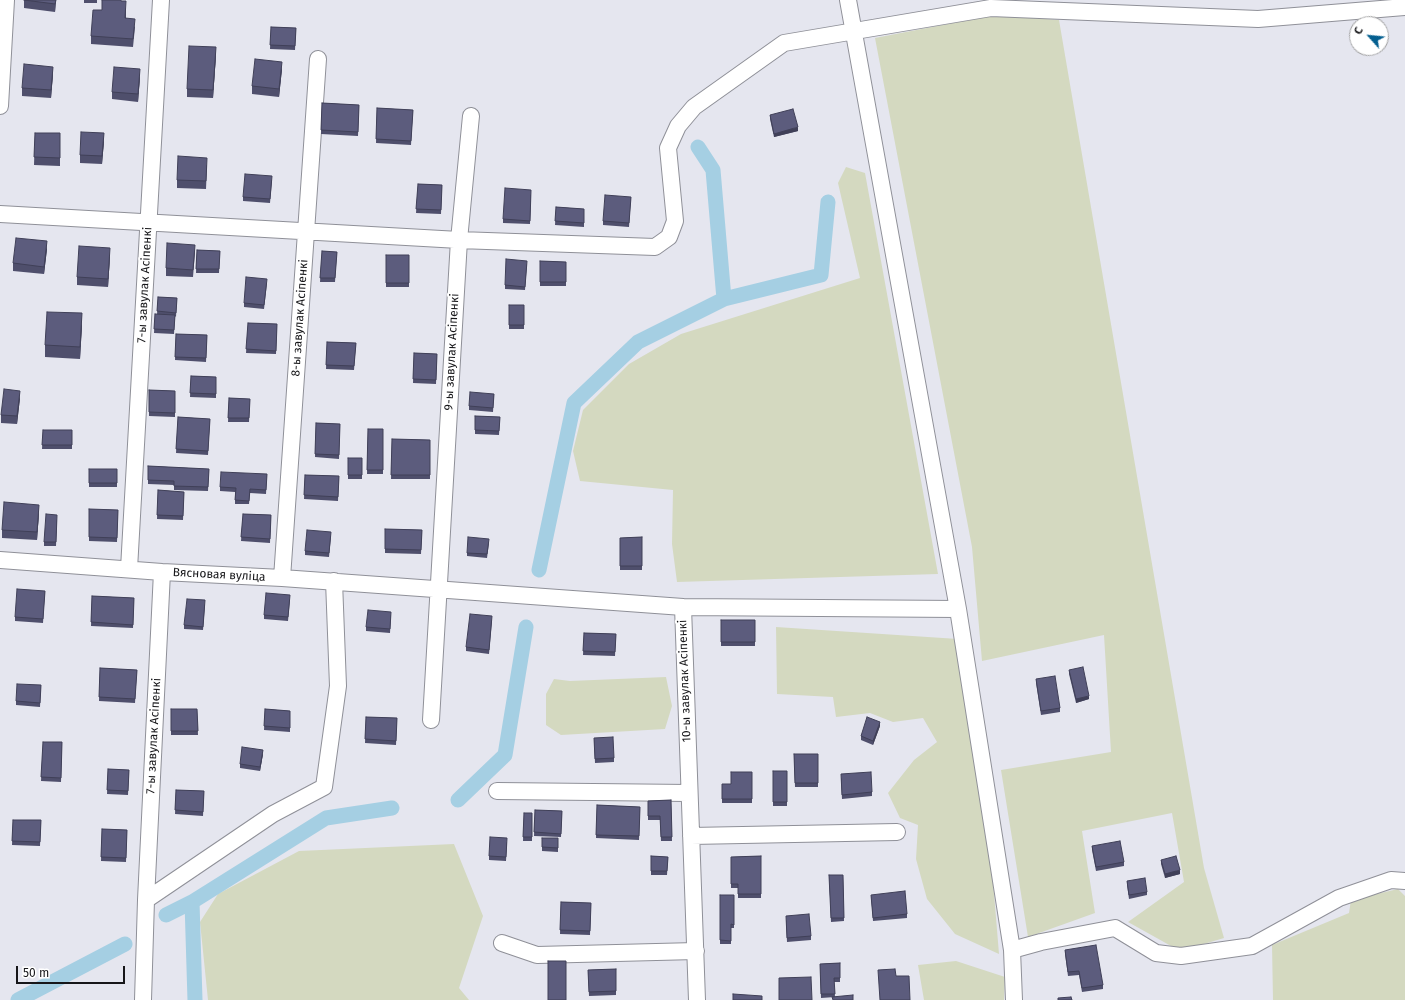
<!DOCTYPE html>
<meta charset="utf-8">
<style>
body{margin:0}
#map{position:relative;width:1405px;height:1000px;overflow:hidden;background:#e5e6ef;font-family:"Fira Sans",sans-serif}
canvas{display:block}
.north{position:absolute;left:1349px;top:16px;width:40px;height:40px;box-sizing:border-box;background:#fff;border:1px solid #a2a2a3;border-radius:50%;rotate:297deg;font-size:11px;font-weight:700;line-height:16px;text-align:center;color:#161619}
.north::after{content:'';display:block;margin:auto;width:14px;height:18px;background:#045f90;clip-path:polygon(50% 0,100% 100%,50% 72%,0 100%)}
.scale{position:absolute;left:16px;top:966px;width:109px;height:18px;box-sizing:border-box;border:2px solid #161619;border-top:0;padding-left:5px;font-size:12px;line-height:14px;white-space:nowrap;color:#161619;-webkit-text-stroke:3px #fff;paint-order:stroke}
</style>
<div id="map">
<canvas width="1405" height="1000"></canvas>
<div class="north">С</div>
<div class="scale">50 m</div>
</div>
<script>
const ctx = document.querySelector('canvas').getContext('2d');
ctx.lineJoin = 'round';
function fillPath(path, color) { ctx.fillStyle = color; ctx.fill(path, 'evenodd'); }
const toPath = rows => new Path2D(rows.map(r => 'M' + r).join(''));
function trace(path, color, width, dash) { ctx.strokeStyle = color; ctx.lineWidth = width; ctx.lineCap = dash ? 'butt' : 'round'; ctx.setLineDash(dash || []); ctx.stroke(path); }
function label(font, color, halo, rows, align = 'center') {
  ctx.font = font + ' "Fira Sans",sans-serif'; ctx.lineWidth = 4; ctx.setLineDash([]); ctx.textBaseline = 'middle'; ctx.strokeStyle = halo; ctx.fillStyle = color; for (const [text, x, y, turn = 0] of rows) {
    ctx.save(); ctx.translate(x, y); ctx.rotate((+turn || 0) * Math.PI / 180); ctx.textAlign = isNaN(turn) ? turn : align; if (halo) ctx.strokeText(text, 0, 0); ctx.fillText(text, 0, 0); ctx.restore();
  }
}
const green = toPath([
 [994,15,1059,20,1204,868,1224,938,1180,951,1128,922,1184,882,1172,813,1082,831,1095,913,1028,937,1001,770,1111,752,1104,635,982,661,972,547,875,38],
 [846,167,865,173,938,574,677,582,672,544,673,490,580,481,573,451,583,410,629,364,681,334,860,278,838,183],
 [776,627,958,639,990,845,999,954,955,934,927,899,916,859,918,825,900,818,888,793,914,760,937,742,923,718,893,722,870,713,836,717,833,697,777,694],
 [666,677,672,706,665,729,561,735,546,725,546,694,554,679,570,681],
 [454,844,483,916,459,988,469,1000,208,1000,200,922,218,894,299,851],
 [1398,889,1405,896,1405,1000,1273,1000,1272,945,1349,913,1351,900],
 [956,961,1005,977,1004,1000,924,1000,918,965]
]);
const canal = toPath([
 [698,147,713,170,724,299],
 [539,570,574,403,638,342,724,299,821,275,828,202],
 [458,800,505,755,526,627],
 [166,915,192,902],
 [18,1000,125,944],
 [195,1000,192,902,326,818,392,808]
]);
const minor = toPath([
 [848,0,958,609,1012,950,1014,1000],
 [0,106,6,0],
 [0,214,459,240,655,247,669,237,675,221,668,148,678,126,694,107,784,43,991,8,1258,19,1405,7],
 [0,560,162,572,282,578,683,607,697,1000],
 [129,569,161,0],
 [282,578,318,59],
 [683,607,958,609],
 [431,720,459,240,471,116],
 [497,791,689,793],
 [691,836,897,832],
 [146,900,273,814,324,787,338,686,334,581],
 [502,943,537,955,696,951],
 [1012,950,1041,942,1115,928,1156,953,1181,956,1252,946,1339,898,1391,880,1405,881],
 [143,1000,146,900,162,572]
]);
const wall = toPath([
 [24,0,56,0,55,12,24,8],
 [84,0,97,0,97,3,84,3],
 [121,1,126,9,126,18,135,27,133,47,91,44,91,36,102,10],
 [271,27,296,28,295,50,270,49],
 [216,55,213,98,187,97,187,89],
 [282,69,279,97,252,94,252,86],
 [53,74,51,98,22,96,22,88],
 [140,77,138,102,112,99,112,92],
 [322,103,359,105,358,136,321,134],
 [377,108,413,110,411,145,376,143],
 [770,115,798,131,774,137,770,119],
 [35,133,60,133,60,166,34,165],
 [104,141,102,164,80,163,80,155],
 [207,165,206,189,177,188,177,180],
 [272,180,270,203,243,201,243,197],
 [418,184,442,185,441,214,416,213],
 [531,194,530,224,503,223,503,219],
 [631,197,629,227,603,225,603,221],
 [556,207,584,209,584,227,555,225],
 [47,249,44,274,13,271,13,263],
 [197,250,220,251,219,273,196,273],
 [322,251,337,252,335,282,320,282],
 [195,252,193,277,166,276,166,268],
 [386,255,409,255,409,287,386,287],
 [110,256,108,287,77,285,77,277],
 [540,261,566,262,566,286,540,286],
 [527,264,525,290,505,289,505,285],
 [267,283,264,309,244,307,244,303],
 [158,297,177,298,176,317,175,316,174,334,154,333,155,314,157,315],
 [509,305,524,305,524,329,509,329],
 [248,323,277,324,276,354,246,353],
 [82,325,80,359,45,357,45,345],
 [176,334,207,335,206,362,175,360],
 [327,342,356,343,354,370,326,369],
 [414,353,437,354,436,384,413,383],
 [191,376,216,377,216,398,190,397],
 [149,390,175,391,175,417,149,416],
 [494,394,493,412,469,410,469,406],
 [20,398,17,424,1,423,1,415],
 [229,398,250,399,249,422,228,422],
 [475,416,500,417,499,435,475,434],
 [178,417,210,419,208,455,176,453],
 [316,423,340,424,339,459,315,457],
 [368,429,383,429,383,474,367,474],
 [43,430,72,430,72,449,42,449],
 [392,439,430,440,430,479,391,479],
 [348,458,362,458,362,479,348,479],
 [148,466,209,469,208,491,174,490,174,485,148,484],
 [89,469,117,469,117,487,89,487],
 [267,474,266,494,250,493,249,504,235,504,235,492,220,491,220,487],
 [305,475,339,476,338,501,304,499],
 [158,490,184,492,183,520,157,519],
 [89,509,118,510,117,542,89,541],
 [39,513,37,540,2,538,2,530],
 [243,514,271,515,270,543,241,541],
 [57,519,56,546,44,546,44,542],
 [385,529,422,530,421,554,385,553],
 [331,536,329,557,305,555,305,551],
 [642,537,642,570,620,570,620,538],
 [489,543,487,558,467,556,467,553],
 [45,591,43,623,15,621,15,617],
 [92,596,134,598,133,628,91,626],
 [290,599,288,621,264,619,264,615],
 [205,604,203,630,184,629,184,625],
 [391,615,390,633,366,631,366,627],
 [492,620,489,654,466,651,466,647],
 [721,620,755,620,755,646,721,646],
 [584,633,616,634,615,656,583,655],
 [100,668,137,670,135,703,99,701],
 [1069,670,1089,699,1076,703,1069,674],
 [1036,679,1060,708,1060,712,1041,715,1036,683],
 [41,685,40,707,16,705,16,701],
 [171,709,197,709,198,735,171,735],
 [265,709,290,711,290,732,264,730],
 [366,717,397,718,396,745,365,743],
 [880,726,873,745,861,740,861,736],
 [594,738,614,758,614,762,595,763],
 [43,742,62,742,61,782,41,781],
 [263,754,260,771,240,768,240,764],
 [794,754,818,754,818,787,795,787],
 [108,769,129,770,128,795,107,794],
 [773,771,787,771,787,806,773,806],
 [752,772,752,803,722,803,722,784,731,784],
 [841,778,872,792,872,796,842,799],
 [176,790,204,791,203,816,175,814],
 [671,800,672,841,661,841,660,820,648,820,648,801],
 [597,805,640,807,639,840,596,838],
 [535,810,562,811,561,837,534,836],
 [524,813,532,813,532,841,523,841],
 [13,820,41,820,40,846,12,845],
 [102,829,127,830,126,862,101,861],
 [542,838,558,838,558,852,542,851],
 [507,842,506,861,489,860,489,856],
 [1092,846,1124,862,1124,866,1096,871,1092,850],
 [651,856,668,857,667,875,651,875],
 [761,856,761,898,738,898,738,888,731,888,731,857],
 [1161,860,1180,874,1165,878,1161,864],
 [829,875,843,875,844,921,831,922],
 [1127,881,1147,892,1147,895,1129,899,1127,885],
 [720,895,734,895,734,928,731,928,731,944,720,944],
 [871,895,907,914,907,918,873,921],
 [561,902,591,903,590,935,560,934],
 [786,920,811,936,811,940,787,942],
 [1065,950,1103,985,1103,989,1082,992,1079,975,1068,976,1065,954],
 [840,963,840,982,834,982,835,997,821,998,820,964],
 [616,969,616,995,589,996,588,970]
]);
const shadedWall = toPath([
 [56,0,55,12,55,4],
 [216,47,216,55,213,98,213,90],
 [282,62,282,69,279,97,279,89],
 [53,67,53,74,51,98,51,90],
 [140,69,140,77,138,102,138,94],
 [798,127,798,131,774,137,774,134],
 [104,133,104,141,102,164,102,156],
 [47,241,47,249,44,274,44,267],
 [110,248,110,256,108,287,108,279],
 [82,313,82,325,80,359,80,347],
 [20,391,20,398,17,424,17,416],
 [39,505,39,513,37,540,37,532],
 [1089,696,1089,699,1076,703,1076,699],
 [880,722,880,726,873,745,873,741],
 [263,750,263,754,260,771,260,767],
 [1180,870,1180,874,1165,878,1165,874]
]);
const building = toPath([
 [24,0,56,0,55,4,24,0],
 [102,0,121,0,121,1,126,1,125,18,135,19,133,39,91,36,93,10,102,10,102,0],
 [271,27,296,28,295,46,270,45,271,27],
 [189,46,216,47,213,90,187,89,189,46],
 [255,59,282,62,279,89,252,86,255,59],
 [24,64,53,67,51,90,22,88,24,64],
 [114,67,140,69,138,94,112,92,114,67],
 [322,103,359,105,358,132,321,130,322,103],
 [377,108,413,110,411,141,376,139,377,108],
 [793,109,798,127,774,134,770,115,793,109],
 [81,132,104,133,102,156,80,155,81,132],
 [35,133,60,133,60,158,34,157,35,133],
 [178,156,207,158,206,181,177,180,178,156],
 [245,174,272,176,270,199,243,197,245,174],
 [418,184,442,185,441,210,416,209,418,184],
 [505,188,531,190,530,221,503,219,505,188],
 [605,195,631,197,629,223,603,221,605,195],
 [556,207,584,209,584,223,555,221,556,207],
 [16,238,47,241,44,267,13,263,16,238],
 [167,243,195,245,193,270,166,268,167,243],
 [79,246,110,248,108,279,77,277,79,246],
 [197,250,220,251,219,269,196,269,197,250],
 [322,251,337,252,335,278,320,278,322,251],
 [386,255,409,255,409,283,386,283,386,255],
 [506,259,527,261,525,287,505,285,506,259],
 [540,261,566,262,566,282,540,282,540,261],
 [246,277,267,279,264,305,244,303,246,277],
 [158,297,177,298,176,313,157,311,158,297],
 [509,305,524,305,524,325,509,325,509,305],
 [47,312,82,313,80,347,45,345,47,312],
 [155,314,175,315,174,330,154,329,155,314],
 [248,323,277,324,276,351,246,349,248,323],
 [176,334,207,335,206,358,175,357,176,334],
 [327,342,356,343,354,366,326,365,327,342],
 [414,353,437,354,436,380,413,379,414,353],
 [191,376,216,377,216,394,190,393,191,376],
 [4,389,20,391,17,416,1,415,4,389],
 [149,390,175,391,175,413,149,412,149,390],
 [470,392,494,394,493,408,469,406,470,392],
 [229,398,250,399,249,418,228,418,229,398],
 [475,416,500,417,499,431,475,430,475,416],
 [178,417,210,419,208,451,176,449,178,417],
 [316,423,340,424,339,455,315,454,316,423],
 [368,429,383,429,383,470,367,470,368,429],
 [43,430,72,430,72,445,42,445,43,430],
 [392,439,430,440,430,475,391,475,392,439],
 [348,458,362,458,362,475,348,475,348,458],
 [148,466,209,469,208,487,174,486,174,481,148,480,148,466],
 [89,469,117,469,117,483,89,483,89,469],
 [221,472,267,474,266,490,250,489,249,501,235,500,236,488,220,487,221,472],
 [305,475,339,476,338,497,304,495,305,475],
 [158,490,184,492,183,516,157,515,158,490],
 [4,502,39,505,37,532,2,530,4,502],
 [89,509,118,510,117,538,89,537,89,509],
 [46,514,57,515,56,542,44,542,46,514],
 [243,514,271,515,270,539,241,537,243,514],
 [385,529,422,530,421,550,385,549,385,529],
 [307,530,331,532,329,553,305,551,307,530],
 [468,537,489,539,487,554,467,553,468,537],
 [642,537,642,566,620,566,620,538,642,537],
 [17,589,45,591,43,619,15,617,17,589],
 [266,593,290,595,288,617,264,615,266,593],
 [92,596,134,598,133,625,91,622,92,596],
 [187,599,205,600,203,627,184,625,187,599],
 [368,610,391,612,390,629,366,627,368,610],
 [470,614,492,616,489,650,466,647,470,614],
 [721,620,755,620,755,642,721,642,721,620],
 [584,633,616,634,615,652,583,651,584,633],
 [1083,667,1089,696,1076,699,1069,670,1083,667],
 [100,668,137,670,135,699,99,697,100,668],
 [1055,676,1060,708,1041,711,1036,679,1055,676],
 [17,684,41,685,40,703,16,701,17,684],
 [171,709,197,709,198,731,171,731,171,709],
 [265,709,290,711,290,728,264,726,265,709],
 [366,717,397,718,396,741,365,739,366,717],
 [867,717,880,722,873,741,861,736,867,717],
 [613,737,614,758,595,759,594,738,613,737],
 [43,742,62,742,61,778,41,777,43,742],
 [242,747,263,750,260,767,240,764,242,747],
 [794,754,818,754,818,783,795,783,794,754],
 [108,769,129,770,128,791,107,790,108,769],
 [773,771,787,771,787,802,773,802,773,771],
 [731,772,752,772,752,799,722,799,722,784,731,784,731,772],
 [871,772,872,792,842,795,841,774,871,772],
 [176,790,204,791,203,812,175,810,176,790],
 [671,800,672,837,661,837,660,816,648,816,648,801,671,800],
 [597,805,640,807,639,836,596,835,597,805],
 [535,810,562,811,561,834,534,832,535,810],
 [524,813,532,813,532,837,523,837,524,813],
 [13,820,41,820,40,842,12,841,13,820],
 [102,829,127,830,126,858,101,857,102,829],
 [490,837,507,838,506,857,489,856,490,837],
 [542,838,558,838,558,848,542,847,542,838],
 [1120,841,1124,862,1096,867,1092,846,1120,841],
 [651,856,668,857,667,871,651,871,651,856],
 [761,856,761,894,738,894,738,884,731,884,731,857,761,856],
 [1176,856,1180,870,1165,874,1161,860,1176,856],
 [829,875,843,875,844,918,831,918,829,875],
 [1145,878,1147,892,1129,895,1127,881,1145,878],
 [905,891,907,914,873,918,871,895,905,891],
 [720,895,734,895,734,925,731,924,731,941,720,940,720,895],
 [561,902,591,903,590,931,560,930,561,902],
 [809,914,811,936,787,938,786,916,809,914],
 [1096,945,1103,985,1082,988,1079,971,1068,972,1065,950,1096,945],
 [548,961,566,961,566,1000,548,1000,548,961],
 [840,963,840,978,834,978,835,994,821,994,820,964,840,963],
 [616,969,616,991,589,992,588,970,616,969],
 [895,969,896,976,909,976,910,1000,880,1000,878,970,895,969],
 [811,977,812,1000,779,1000,779,978,811,977],
 [733,994,762,996,762,1000,733,1000,733,994],
 [853,995,853,1000,833,1000,832,997,853,995],
 [1071,997,1072,1000,1058,1000,1058,998,1071,997]
]);
const streetNames = [
 ["7-ы завулак Асіпенкі",145,285,-87],
 ["8-ы завулак Асіпенкі",300,318,-86],
 ["9-ы завулак Асіпенкі",452,352,-87],
 ["Вясновая вуліца",219,575,3],
 ["10-ы завулак Асіпенкі",685,681,-92],
 ["7-ы завулак Асіпенкі",154,736,-87]
];
fillPath(green, '#d4d9c0');
trace(canal, '#a5cfe3', 15);
trace(minor, '#8f9098', 18);
trace(minor, '#fff', 16);
fillPath(wall, '#4f4f6c');
fillPath(shadedWall, '#404058');
fillPath(building, '#5c5c7d');
trace(building, '#404058', 1);
label('12px', '#161619', '#fff', streetNames);
</script>
